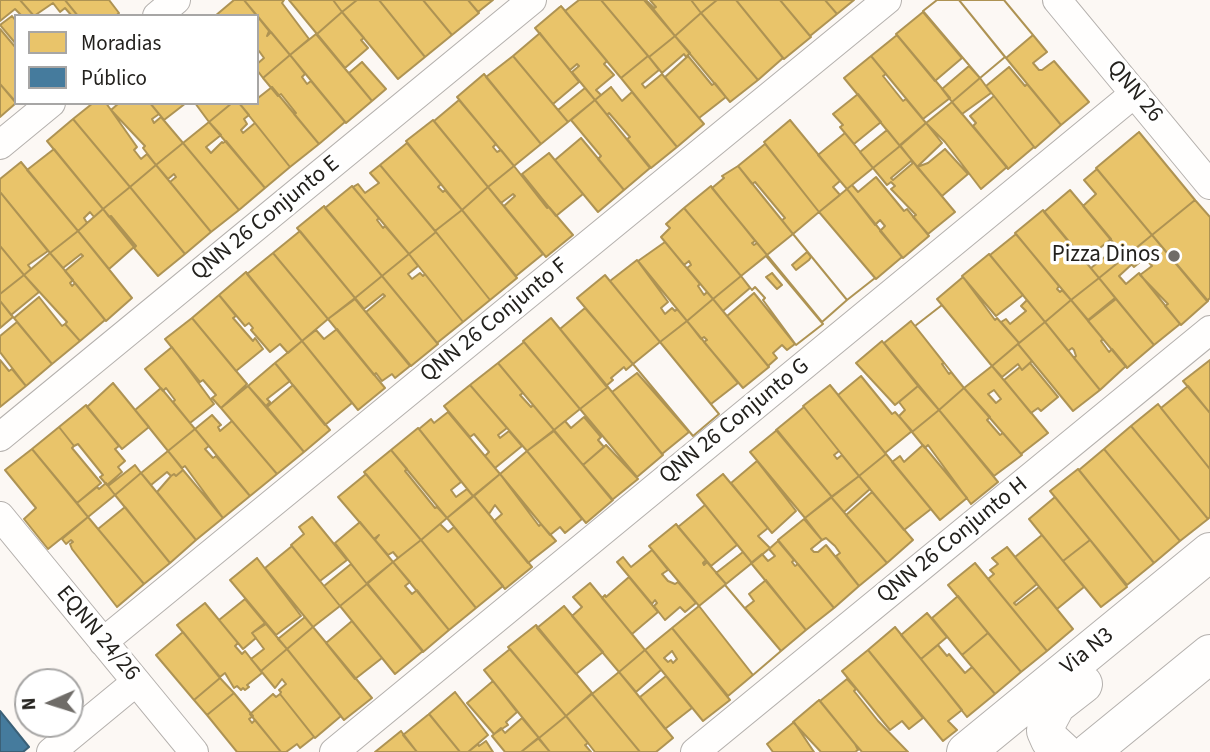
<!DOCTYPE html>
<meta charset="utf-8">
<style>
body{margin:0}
#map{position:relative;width:1210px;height:752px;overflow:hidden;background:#fcf8f4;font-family:"Source Sans 3",sans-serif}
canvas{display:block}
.legend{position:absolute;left:14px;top:14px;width:245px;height:91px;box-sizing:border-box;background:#fff;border:2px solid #a7a6a5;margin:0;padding:9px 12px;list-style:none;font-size:21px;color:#23211d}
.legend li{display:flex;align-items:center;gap:14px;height:35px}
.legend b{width:35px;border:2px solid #a7a6a5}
.north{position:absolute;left:14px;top:668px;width:70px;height:70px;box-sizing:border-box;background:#fff;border:2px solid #a7a6a5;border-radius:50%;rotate:267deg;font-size:19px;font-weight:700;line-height:28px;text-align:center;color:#23211d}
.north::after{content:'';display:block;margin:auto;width:24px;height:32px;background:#6f6c68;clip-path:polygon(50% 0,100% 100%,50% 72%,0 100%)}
</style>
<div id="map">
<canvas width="1210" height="752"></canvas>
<ul class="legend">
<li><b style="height:19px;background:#e9c46a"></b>Moradias</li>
<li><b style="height:19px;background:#457b9d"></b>Público</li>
</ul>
<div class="north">N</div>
</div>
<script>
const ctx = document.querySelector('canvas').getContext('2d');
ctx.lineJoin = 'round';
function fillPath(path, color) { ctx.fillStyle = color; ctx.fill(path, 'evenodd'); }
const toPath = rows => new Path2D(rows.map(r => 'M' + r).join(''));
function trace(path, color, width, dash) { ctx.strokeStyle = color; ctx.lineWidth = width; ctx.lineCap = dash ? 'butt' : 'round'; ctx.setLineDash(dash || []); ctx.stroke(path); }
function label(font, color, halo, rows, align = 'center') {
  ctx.font = font + ' "Source Sans 3",sans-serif'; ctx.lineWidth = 7; ctx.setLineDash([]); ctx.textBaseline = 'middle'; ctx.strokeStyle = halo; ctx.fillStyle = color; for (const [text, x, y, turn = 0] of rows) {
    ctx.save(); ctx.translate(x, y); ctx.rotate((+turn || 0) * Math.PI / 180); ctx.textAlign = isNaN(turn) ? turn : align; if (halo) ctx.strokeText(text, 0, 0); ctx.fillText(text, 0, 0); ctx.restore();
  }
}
const homes = toPath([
 [0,0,20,0,34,16,22,16,15,9,0,21,0,0],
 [20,0,65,0,78,16,72,16,65,8,60,12,53,3,34,16,20,0],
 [65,0,109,0,119,13,116,16,78,16,65,0],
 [234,0,244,0,257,16,215,16,234,0],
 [244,0,284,0,282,3,309,39,290,55,244,0],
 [289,0,333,0,342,12,317,34,289,0],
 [333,0,357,0,342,12,333,0],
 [357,0,379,0,425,57,398,79,342,12,357,0],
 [379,0,423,0,452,35,425,57,379,0],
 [423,0,468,0,479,13,452,35,423,0],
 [468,0,493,0,478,12,468,0],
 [579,0,601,0,648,56,621,78,565,11,579,0],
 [601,0,644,0,675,36,649,57,601,0],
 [646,0,654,8,656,7,650,0,691,0,701,13,675,36,646,0],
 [691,0,717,0,701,13,691,0],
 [717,0,736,0,783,58,758,80,701,13,717,0],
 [736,0,780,0,811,37,784,59,736,0],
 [780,0,825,0,837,14,810,36,780,0],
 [825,0,854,0,837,14,825,0],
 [937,0,959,0,1005,57,980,78,923,11,937,0],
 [937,0,959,0,1005,57,980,78,923,11,937,0],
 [959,0,1004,0,1033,35,1006,58,959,0],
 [959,0,1004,0,1033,35,1006,58,959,0],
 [561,6,607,61,604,64,614,75,596,90,601,95,595,100,572,72,579,66,577,64,570,70,535,28,561,6],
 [342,12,364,38,361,40,368,48,345,68,317,34,342,12],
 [923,12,962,58,935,81,896,34,923,12],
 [701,13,758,80,730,102,675,36,701,13],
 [12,16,16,21,16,44,0,25,12,16],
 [257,16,269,31,267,36,271,32,290,55,263,78,257,70,257,64,264,58,259,51,257,53,257,16],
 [0,29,16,48,16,99,14,100,0,84,0,29],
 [540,33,579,82,553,104,513,56,540,33],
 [316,34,372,101,346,123,290,55,316,34],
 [897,35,950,98,923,119,871,56,897,35],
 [1033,35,1047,52,1033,63,1039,70,1042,70,1054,61,1089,102,1061,125,1006,58,1033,35],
 [675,36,690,53,686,57,684,54,662,73,649,57,675,36],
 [290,55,305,74,302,77,307,84,311,81,345,122,319,144,294,114,296,113,281,94,278,96,263,78,290,55],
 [513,56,568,122,541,144,486,77,513,56],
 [648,56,659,70,642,84,645,88,662,74,704,124,677,147,621,78,648,56],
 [688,56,712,85,715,83,726,97,699,118,665,77,688,56],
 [871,56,886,74,883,76,903,101,906,99,926,123,900,146,844,78,871,56],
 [362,62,386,89,372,101,349,73,362,62],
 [969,66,980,78,952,102,942,89,969,66],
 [1009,67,1025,86,1027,84,1061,125,1035,148,986,86,1009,67],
 [484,74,541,144,514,166,457,97,484,74],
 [980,78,991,93,962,114,952,102,980,78],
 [0,84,16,103,0,117,0,84],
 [272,87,319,144,290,167,239,103,257,103,257,97,258,98,272,87],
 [611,87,622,101,632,92,677,147,651,168,627,139,630,137,609,113,607,115,595,100,611,87],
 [585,88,595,100,568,122,558,110,585,88],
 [858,94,881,122,854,144,840,127,843,125,833,114,858,94],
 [994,96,1034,147,1008,169,973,126,976,123,970,116,994,96],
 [459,100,496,144,493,147,497,152,501,150,514,166,488,187,434,121,459,100],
 [595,100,650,168,624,190,598,159,601,156,571,120,595,100],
 [952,102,1007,167,981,189,945,142,926,123,952,102],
 [93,103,106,103,137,147,134,150,141,159,147,154,156,165,130,187,73,119,93,103],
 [119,103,150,103,159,114,152,119,154,123,161,117,183,143,156,165,143,148,145,146,111,110,119,103],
 [150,103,186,103,164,120,150,103],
 [195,103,232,103,209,122,195,103],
 [232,103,239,103,249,115,244,119,247,124,241,130,243,133,255,123,290,167,265,188,209,122,232,103],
 [73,119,130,187,103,209,47,141,73,119],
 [433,120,488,187,462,210,406,141,433,120],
 [790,120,840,181,833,187,840,195,819,212,764,142,790,120],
 [209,122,221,135,206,147,211,153,222,142,223,143,226,141,265,188,239,210,183,143,209,122],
 [926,123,942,143,917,167,900,145,926,123],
 [887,130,900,146,873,168,860,152,887,130],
 [1139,132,1195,200,1152,235,1096,168,1139,132],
 [845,133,873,168,847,189,818,155,845,133],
 [581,138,624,190,598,212,555,160,581,138],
 [183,143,239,210,211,232,170,182,176,177,174,174,168,179,156,165,183,143],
 [407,143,441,184,438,187,443,192,445,190,462,210,435,231,380,165,407,143],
 [765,144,819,212,793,234,782,220,785,218,755,182,752,184,738,166,765,144],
 [900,146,955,212,928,234,913,217,916,215,891,189,895,186,891,182,887,185,873,168,900,146],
 [911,161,913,163,893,180,891,178,911,161],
 [54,149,103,209,94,217,90,212,84,218,87,223,78,231,27,170,54,149],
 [945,149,968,174,942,196,917,167,928,163,945,149],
 [549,153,583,194,556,216,522,174,549,153],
 [21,162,78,231,50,253,0,192,0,179,21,162],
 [156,165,211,232,185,254,130,187,156,165],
 [380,165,436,232,409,254,353,187,358,184,365,193,379,183,370,173,380,165],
 [514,166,547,208,549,207,573,235,546,257,504,206,515,196,513,194,501,203,488,187,514,166],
 [738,166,793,234,767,255,712,188,724,178,722,176,738,166],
 [1097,169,1152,235,1125,257,1083,206,1096,194,1084,180,1097,169],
 [876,177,904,211,907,209,929,236,903,258,880,231,885,226,880,220,875,225,847,189,852,185,858,192,876,177],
 [352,186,379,218,377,220,383,228,385,226,409,254,382,276,325,208,352,186],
 [711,186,755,241,752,243,754,245,757,243,767,255,741,276,684,208,711,186],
 [130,187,185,254,158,276,134,248,136,246,111,216,109,217,103,209,130,187],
 [488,187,543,254,516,276,462,210,488,187],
 [847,189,902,257,876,279,819,212,847,189],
 [1070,190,1111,239,1095,252,1098,256,1087,264,1044,212,1070,190],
 [0,192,48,251,28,265,31,269,24,275,0,246,0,192],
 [1195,200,1210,217,1210,298,1207,301,1152,235,1195,200],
 [324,206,382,276,355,298,297,228,324,206],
 [684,208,741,276,713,299,687,268,691,265,689,261,684,265,661,237,670,228,666,224,684,208],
 [103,209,134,247,109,269,78,231,103,209],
 [462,210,517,278,490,300,435,231,462,210],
 [1043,210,1099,278,1071,300,1015,233,1043,210],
 [819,212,875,278,847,300,793,234,819,212],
 [819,212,875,278,847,300,793,234,819,212],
 [78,231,132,298,106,321,65,271,83,256,81,254,63,268,50,253,78,231],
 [300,231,355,298,328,319,273,253,300,231],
 [436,232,490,300,463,322,409,254,436,232],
 [793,234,847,300,822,322,767,255,793,234],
 [807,252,811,257,809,260,796,270,792,265,807,252],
 [793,234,847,300,822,322,767,255,793,234],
 [1016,234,1059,286,1057,289,1060,292,1062,290,1071,300,1045,322,990,255,1016,234],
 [1152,235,1208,301,1181,325,1165,306,1168,304,1140,275,1152,266,1145,258,1134,267,1125,257,1152,235],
 [665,242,700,284,698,286,704,295,707,292,713,299,687,321,638,261,665,242],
 [0,246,24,275,0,294,0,246],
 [1117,247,1125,257,1099,278,1091,268,1117,247],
 [50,253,73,280,70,283,72,286,75,283,105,320,80,341,65,324,67,322,24,275,50,253],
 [273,253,328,319,302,341,247,274,273,253],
 [409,254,418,266,408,274,412,279,420,273,423,276,425,274,463,322,437,343,382,276,409,254],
 [989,254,1023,295,996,316,962,276,989,254],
 [766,256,823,324,796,345,763,300,765,298,755,287,752,290,741,276,766,256],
 [772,273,782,285,777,289,766,277,772,273],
 [766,256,823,324,796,345,763,300,765,298,755,287,752,290,741,276,766,256],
 [1125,257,1131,265,1119,276,1126,284,1139,273,1180,324,1154,345,1099,278,1125,257],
 [637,260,668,302,661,308,665,314,672,308,675,311,677,309,687,321,660,342,610,281,637,260],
 [246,272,302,341,288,353,280,344,270,352,251,330,253,328,249,323,245,326,219,295,246,272],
 [24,275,39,292,11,315,0,301,0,294,24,275],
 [605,275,660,342,633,364,577,298,605,275],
 [382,276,438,344,411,366,366,312,385,296,383,294,364,309,355,298,382,276],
 [741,276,750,288,723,311,713,299,741,276],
 [963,277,995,320,997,318,1019,343,992,366,937,299,963,277],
 [1099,278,1115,298,1088,320,1071,300,1099,278],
 [754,293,795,344,787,350,782,345,773,353,777,358,768,366,727,316,754,293],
 [219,295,236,316,233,318,253,341,255,338,263,349,236,371,192,318,219,295],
 [39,297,62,326,65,324,80,341,52,364,14,318,39,297],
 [355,299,410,366,395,378,392,374,382,381,376,373,374,375,328,319,355,299],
 [713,299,769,367,743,388,704,342,707,340,704,337,701,339,687,321,713,299],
 [1116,299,1154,345,1127,368,1088,321,1116,299],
 [1027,300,1045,322,1019,343,1001,322,1006,319,1010,324,1026,311,1021,306,1027,300],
 [1071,300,1103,339,1101,341,1109,352,1112,349,1126,366,1100,390,1074,358,1076,356,1074,350,1072,348,1068,351,1045,322,1071,300],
 [0,301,13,317,0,328,0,301],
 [942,305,992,366,964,388,915,326,942,305],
 [942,305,992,366,964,388,915,326,942,305],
 [585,308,633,364,626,370,624,367,611,378,613,380,606,386,560,329,585,308],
 [192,318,247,384,221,408,212,398,216,395,203,380,200,382,165,339,192,318],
 [551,318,608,387,580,409,523,341,551,318],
 [687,321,738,383,711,404,660,342,687,321],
 [911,321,944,363,942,364,949,374,951,372,964,388,939,410,884,343,911,321],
 [17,322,52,364,26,386,0,352,0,336,17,322],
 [1045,322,1100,390,1073,411,1018,344,1045,322],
 [337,329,385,388,358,410,302,341,316,330,324,339,337,329],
 [302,341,352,403,325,425,275,363,302,341],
 [882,341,918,386,895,405,856,363,882,341],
 [524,342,580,409,554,430,498,363,524,342],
 [660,342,719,414,693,436,633,364,660,342],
 [660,342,719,414,693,436,633,364,660,342],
 [1018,344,1032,361,1022,370,1018,364,1002,377,992,366,1018,344],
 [172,347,214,404,190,423,173,402,175,400,166,388,163,391,145,369,172,347],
 [0,360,9,371,12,369,26,386,0,407,0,360],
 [1210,360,1210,413,1183,381,1210,360],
 [275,363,290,381,267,399,270,402,266,406,248,386,275,363],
 [498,363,523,393,520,395,531,407,533,405,554,430,527,451,470,385,498,363],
 [1030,363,1058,397,1041,411,1038,408,1031,413,1004,380,1020,367,1022,370,1030,363],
 [992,366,1048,433,1021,454,964,388,992,366],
 [994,390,1001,399,996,403,988,394,994,390],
 [637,373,689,432,662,454,612,392,637,373],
 [861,376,892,414,895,412,912,431,885,453,838,395,861,376],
 [113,383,149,427,122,449,87,407,113,383],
 [293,385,330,430,304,452,267,407,293,385],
 [470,385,507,428,498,435,500,438,509,431,522,446,495,468,485,456,489,452,474,434,470,437,444,406,470,385],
 [830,385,886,454,859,476,803,406,830,385],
 [248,386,304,452,277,474,221,408,248,386],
 [918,386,939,410,912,432,899,416,905,410,899,402,918,386],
 [1188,386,1210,413,1210,469,1161,408,1188,386],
 [608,387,663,455,637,477,580,409,608,387],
 [161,388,195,429,168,451,135,410,161,388],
 [964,388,990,417,987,420,1000,435,1003,433,1022,455,994,476,939,410,964,388],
 [1158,404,1210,469,1210,517,1208,519,1131,426,1158,404],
 [86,405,119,446,115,449,125,461,118,467,122,472,107,485,100,477,103,475,78,444,74,446,59,427,86,405],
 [804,407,839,451,834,455,837,459,842,455,859,476,832,497,776,430,804,407],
 [939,410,998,482,971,504,928,445,925,448,912,432,939,410],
 [448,412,500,474,473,496,419,429,431,419,434,423,448,412],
 [212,415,221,425,218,427,220,431,232,421,277,474,250,496,195,429,212,415],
 [584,417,601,437,598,440,604,447,583,465,554,430,565,421,571,428,584,417],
 [1131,426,1208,519,1180,541,1104,449,1131,426],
 [59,427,74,446,72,448,101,483,77,503,32,449,59,427],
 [418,428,461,482,451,490,456,497,467,489,473,496,447,518,391,450,418,428],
 [195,429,209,446,205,449,213,458,216,456,250,496,223,518,185,466,182,468,168,451,195,429],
 [777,430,832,497,805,518,750,452,777,430],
 [554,431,613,500,586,523,527,451,554,431],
 [606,445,638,479,612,500,583,465,606,445],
 [923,445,967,498,940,520,892,462,900,456,904,462,923,445],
 [32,449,88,517,48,549,24,519,36,508,5,470,32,449],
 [1104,449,1180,541,1154,563,1079,470,1104,449],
 [391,450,407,469,405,471,435,508,437,507,447,518,421,540,364,472,391,450],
 [168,451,183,470,176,476,174,474,171,476,167,472,151,485,141,473,168,451],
 [527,451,582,519,565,533,560,527,550,535,500,474,527,451],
 [886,454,931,509,904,530,859,476,886,454],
 [757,461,796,511,772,533,731,483,757,461],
 [135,465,141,473,115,495,108,486,135,465],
 [1078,469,1154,563,1127,585,1050,491,1078,469],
 [183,470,223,518,196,540,157,492,171,476,174,474,176,476,183,470],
 [141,473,196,540,170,563,115,495,141,473],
 [366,474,421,540,398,558,393,552,388,555,375,540,379,535,374,539,338,497,366,474],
 [500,474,539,526,541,524,556,541,528,563,494,521,502,514,495,505,489,514,474,496,500,474],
 [723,474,768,528,758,536,770,548,752,563,697,495,723,474],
 [859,476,870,489,844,512,831,497,859,476],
 [106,483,115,495,88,517,77,503,97,487,99,489,106,483],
 [872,492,913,540,887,563,846,515,872,492],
 [474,496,532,567,505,589,447,518,474,496],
 [831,497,887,563,859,586,836,556,840,553,835,546,826,538,822,540,805,518,831,497],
 [1055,497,1090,540,1063,561,1029,519,1055,497],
 [705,505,737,545,711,566,678,527,705,505],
 [125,507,170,563,144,584,98,529,125,507],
 [88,517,144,584,117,607,72,549,70,544,73,542,71,540,66,544,62,539,88,517],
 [312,517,347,560,320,581,291,545,304,534,299,527,312,517],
 [804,519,822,540,811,549,814,552,818,552,826,545,859,586,834,608,778,540,804,519],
 [360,522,393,562,367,584,335,543,360,522],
 [440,524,448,532,454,527,503,586,476,608,421,540,440,524],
 [676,524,706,560,703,563,704,565,707,562,726,584,699,606,649,546,676,524],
 [1042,535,1084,587,1057,609,1015,557,1042,535],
 [421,540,476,608,449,630,393,562,421,540],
 [1090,540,1127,587,1101,607,1063,561,1090,540],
 [778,541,794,560,792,562,795,566,798,564,834,608,806,630,751,563,762,554,768,561,775,556,769,549,778,541],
 [292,546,340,606,313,627,265,568,292,546],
 [1007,547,1037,584,1014,603,1016,605,1039,587,1073,629,1047,651,988,579,994,574,990,570,998,564,992,558,1007,547],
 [652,550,668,570,662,574,668,581,675,584,678,582,696,603,685,612,680,607,665,620,654,606,657,603,655,600,652,604,617,562,623,557,631,567,652,550],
 [743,552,752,563,726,584,716,573,743,552],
 [257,558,301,616,276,635,230,580,257,558],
 [393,562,410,582,405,586,412,594,417,590,449,630,423,652,367,583,393,562],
 [975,563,1047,651,1021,672,948,585,975,563],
 [351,564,367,584,340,606,324,586,351,564],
 [629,577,658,612,632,634,602,598,605,595,606,597,629,577],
 [766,580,806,630,781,651,745,608,754,601,749,594,766,580],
 [590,583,645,650,619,672,572,616,582,607,573,597,590,583],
 [367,584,423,651,395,674,340,606,367,584],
 [725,585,781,651,753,675,699,606,725,585],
 [725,585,781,651,753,675,699,606,725,585],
 [958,596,988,633,962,655,932,618,958,596],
 [245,599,265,623,252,633,256,638,243,649,219,620,245,599],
 [205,603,238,643,235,646,242,654,245,651,262,673,247,685,249,687,245,690,243,688,241,690,237,686,234,688,225,673,220,677,177,625,205,603],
 [564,606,603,652,576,674,537,628,564,606],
 [699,606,753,675,728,696,672,628,699,606],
 [927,613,947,637,921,659,901,635,927,613],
 [305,617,313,627,287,649,278,639,305,617],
 [352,621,382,658,355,679,326,643,352,621],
 [266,624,287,649,261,671,251,659,264,649,252,633,266,624],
 [536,625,592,693,566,716,508,647,536,625],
 [313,627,372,698,344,720,287,649,313,627],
 [895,627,962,710,948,721,957,730,943,741,868,650,895,627],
 [672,628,730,700,703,721,645,650,672,628],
 [672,651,677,659,673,663,671,660,668,662,664,658,672,651],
 [183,632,220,678,194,700,156,655,183,632],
 [988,633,1021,672,995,694,962,655,988,633],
 [938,645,947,656,949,654,965,673,972,667,995,694,967,717,921,659,938,645],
 [287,649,341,716,315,738,280,694,281,692,279,690,286,684,282,679,275,688,261,671,287,649],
 [510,649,566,716,539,738,484,670,510,649],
 [645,650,661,670,636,692,619,672,645,650],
 [868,650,923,718,909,729,902,721,890,730,842,671,868,650],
 [619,672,673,738,656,752,640,752,592,694,619,672],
 [666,676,692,708,665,729,640,697,666,676],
 [220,678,234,693,207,715,194,700,220,678],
 [847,679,856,689,854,691,878,721,908,752,862,752,855,744,820,701,847,679],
 [493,681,517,712,506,722,508,725,494,734,467,703,493,681],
 [455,692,488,735,468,752,460,752,429,714,455,692],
 [234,693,253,716,249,719,252,723,255,720,281,752,237,752,207,715,234,693],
 [273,694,276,697,280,694,314,737,300,748,297,744,286,752,281,752,250,714,273,694],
 [592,694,640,752,595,752,588,743,566,716,592,694],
 [819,700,855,744,858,750,855,752,821,752,793,722,819,700],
 [429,714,430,715,460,752,417,752,403,735,429,714],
 [566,716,588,743,585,745,591,752,550,752,539,738,566,716],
 [522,718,539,738,521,752,505,752,492,736,501,728,505,733,522,718],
 [794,722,814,752,773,752,767,744,794,722],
 [401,731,417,752,375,752,401,731],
 [538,738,550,752,521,752,538,738],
 [486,741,493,752,468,752,478,744,479,746,486,741]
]);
const public = toPath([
 [0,711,29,747,23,752,0,752,0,711]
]);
const street = toPath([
 [1057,0,1210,185],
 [157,16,176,0],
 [0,145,51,103],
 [0,437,532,0],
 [0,516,194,752],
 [103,642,887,0],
 [51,752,136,682],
 [334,752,1135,93],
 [695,752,1210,330]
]);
const primary = toPath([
 [966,752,1210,552],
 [1063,752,1050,740,1046,731,1047,722,1056,705,1083,684],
 [1090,752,1210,654]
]);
const markers = [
 [1174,256,7,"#6f6c68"]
];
const streetNames = [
 ["QNN 26",1134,92,50],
 ["QNN 26 Conjunto E",266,219,-39],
 ["QNN 26 Conjunto F",495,321,-39],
 ["QNN 26 Conjunto G",735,422,-39],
 ["QNN 26 Conjunto H",953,541,-39],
 ["EQNN 24/26",97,634,50],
 ["Via N3",1088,652,-39]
];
const poiNames = [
 ["Pizza Dinos",1160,256]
];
fillPath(homes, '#e9c46a');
trace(homes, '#ae9353', 2);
fillPath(public, '#457b9d');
trace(public, '#3b6077', 2);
trace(street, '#b4b0ad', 30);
trace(primary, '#b4b0ad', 40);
trace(street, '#fffefd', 28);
trace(primary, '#fffefd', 38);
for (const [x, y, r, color] of markers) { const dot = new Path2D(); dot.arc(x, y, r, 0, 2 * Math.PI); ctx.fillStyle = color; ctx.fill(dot); trace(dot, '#fff', 2.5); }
label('23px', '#23211d', '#fff', streetNames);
label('23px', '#23211d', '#fff', poiNames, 'right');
</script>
